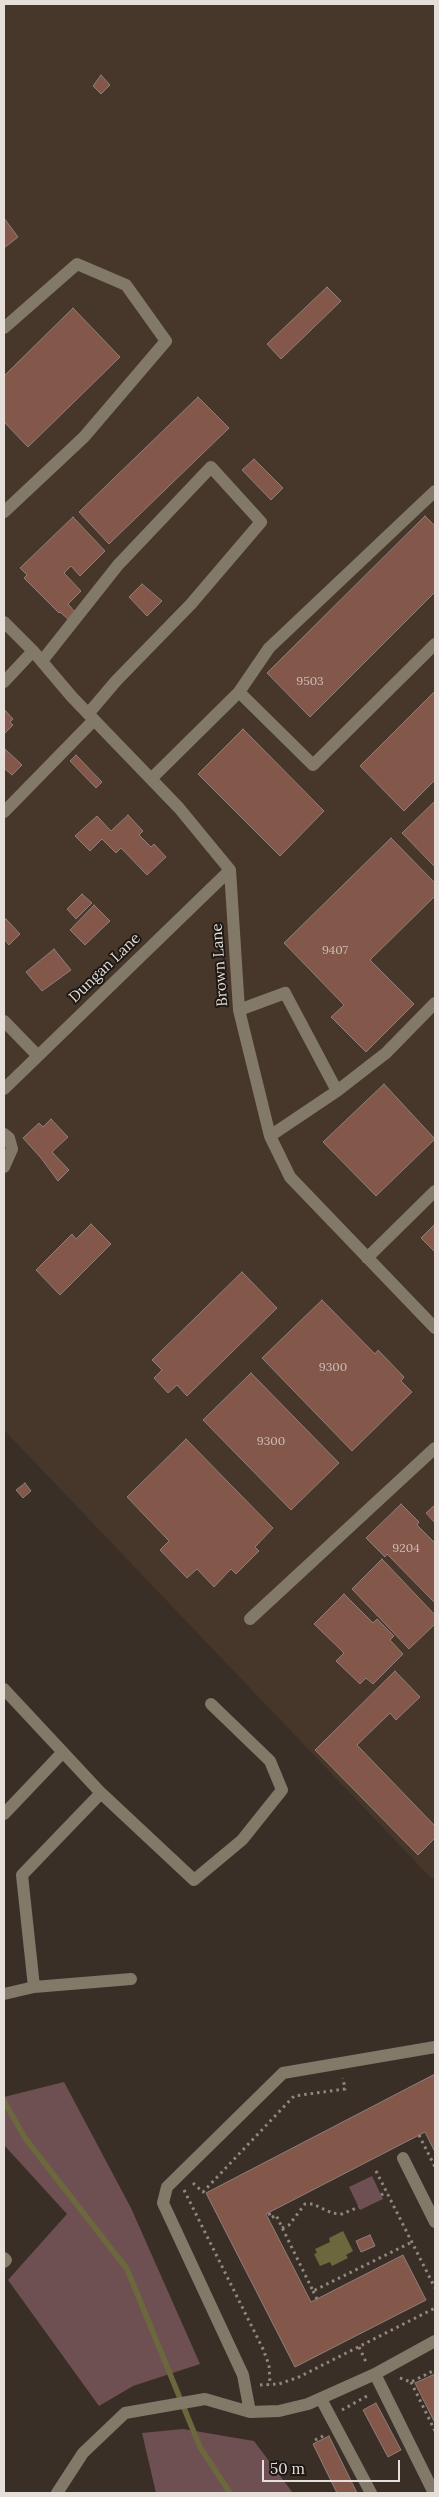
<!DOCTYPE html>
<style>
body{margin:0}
#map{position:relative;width:439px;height:2497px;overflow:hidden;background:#3a2f26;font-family:Lora,serif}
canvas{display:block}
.frame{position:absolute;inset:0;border:5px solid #e6dfd9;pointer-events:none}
.scale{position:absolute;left:262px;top:2460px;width:138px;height:22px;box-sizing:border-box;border:2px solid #e6dfd9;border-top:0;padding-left:6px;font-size:15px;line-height:18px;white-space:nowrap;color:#e6dfd9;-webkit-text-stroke:4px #1d1814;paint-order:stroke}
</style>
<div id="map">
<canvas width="439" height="2497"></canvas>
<div class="frame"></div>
<div class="scale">50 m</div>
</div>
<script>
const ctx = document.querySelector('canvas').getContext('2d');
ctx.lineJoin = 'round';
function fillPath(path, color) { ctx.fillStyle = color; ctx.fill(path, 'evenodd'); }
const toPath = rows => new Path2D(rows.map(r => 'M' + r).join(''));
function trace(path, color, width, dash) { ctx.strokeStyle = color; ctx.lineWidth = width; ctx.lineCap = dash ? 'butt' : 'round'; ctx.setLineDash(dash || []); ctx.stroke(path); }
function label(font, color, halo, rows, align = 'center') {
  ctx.font = font + ' Lora,serif'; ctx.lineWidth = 4; ctx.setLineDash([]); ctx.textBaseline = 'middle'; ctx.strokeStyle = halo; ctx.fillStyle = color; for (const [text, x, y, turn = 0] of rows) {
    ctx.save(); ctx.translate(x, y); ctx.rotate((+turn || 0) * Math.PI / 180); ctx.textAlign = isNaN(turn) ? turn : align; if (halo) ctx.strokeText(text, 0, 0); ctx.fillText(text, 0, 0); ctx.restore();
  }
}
const built = toPath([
 [4,4,435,4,435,1876,432,1879,4,1430]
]);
const green = toPath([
 [64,2082,131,2208,200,2364,133,2386,99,2406,8,2280,67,2214,4,2145,4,2097],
 [372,2176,383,2199,360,2210,349,2187],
 [183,2429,254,2441,293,2493,156,2493,142,2433]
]);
const water = toPath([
 [343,2231,353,2251,346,2255,348,2258,332,2266,330,2262,320,2266,314,2254,317,2253,315,2249,330,2242,329,2238]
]);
const stream = toPath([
 [4,2101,25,2138,127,2269,200,2447,230,2493]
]);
const building = toPath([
 [101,75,110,85,101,94,93,86,101,75],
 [4,218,18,237,4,248,4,218],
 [327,287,341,301,281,359,267,344,327,287],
 [73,308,120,357,28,447,4,422,4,376,73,308],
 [198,397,229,428,109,544,79,512,198,397],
 [254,459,283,488,271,500,242,470,254,459],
 [425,516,435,526,435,592,310,717,267,673,425,516],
 [73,517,105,551,80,576,71,566,64,573,81,591,68,604,75,612,68,619,60,612,59,613,24,578,27,575,20,568,73,517],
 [142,584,162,601,147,616,129,597,142,584],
 [435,691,435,780,404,811,360,766,435,691],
 [4,709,13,719,10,722,13,725,4,734,4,709],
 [243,729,324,811,280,856,198,774,243,729],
 [5,749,22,765,12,775,4,768,5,749],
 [76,755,102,782,96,788,70,761,76,755],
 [435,801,435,867,402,833,435,801],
 [128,815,143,831,139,835,151,847,154,844,166,857,147,875,121,848,116,853,102,839,90,851,75,836,97,816,111,831,128,815],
 [391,838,435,883,435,896,370,960,414,1004,366,1052,331,1017,344,1005,284,943,391,838],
 [82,894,92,903,76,919,67,909,82,894],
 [94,905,110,921,85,945,70,930,94,905],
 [6,919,20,934,9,945,4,939,4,921,6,919],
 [54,949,71,970,42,991,26,972,54,949],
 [384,1084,435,1139,376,1196,323,1142,384,1084],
 [51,1119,68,1137,52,1152,69,1170,58,1181,41,1158,23,1138,39,1123,43,1127,51,1119],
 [91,1224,111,1244,60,1295,36,1270,72,1234,76,1239,91,1224],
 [435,1224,435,1252,421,1238,435,1224],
 [242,1272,277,1308,187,1396,177,1385,168,1393,154,1378,162,1370,152,1360,242,1272],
 [322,1300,375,1354,378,1350,404,1377,401,1381,412,1392,352,1451,262,1358,322,1300],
 [251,1373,339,1463,291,1510,203,1420,251,1373],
 [186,1439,273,1528,255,1547,259,1551,236,1574,231,1569,214,1587,197,1569,187,1578,160,1550,169,1541,127,1497,186,1439],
 [25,1483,31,1491,23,1498,16,1490,25,1483],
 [401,1504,419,1522,417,1525,435,1543,435,1603,387,1554,385,1557,366,1538,401,1504],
 [435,1505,435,1523,426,1513,435,1505],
 [382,1559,435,1615,435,1624,409,1649,352,1589,382,1559],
 [344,1594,373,1623,377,1619,394,1636,390,1640,403,1654,373,1684,366,1678,360,1684,336,1661,344,1653,314,1624,344,1594],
 [395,1671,420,1697,396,1720,390,1713,357,1745,435,1826,435,1838,418,1855,315,1750,395,1671],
 [435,2074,435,2152,425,2132,266,2214,311,2302,403,2255,426,2300,295,2367,206,2193,435,2074],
 [370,2235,375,2246,361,2252,356,2241,370,2235],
 [435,2374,435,2423,415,2383,435,2374],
 [376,2403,401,2450,388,2457,363,2410,376,2403],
 [329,2436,357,2493,337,2493,313,2444,329,2436]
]);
const path = toPath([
 [419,2135,435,2167],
 [376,2171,435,2288],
 [193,2183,203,2192,294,2096,345,2089,343,2078],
 [184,2190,263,2349,269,2365,270,2385],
 [381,2195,387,2192],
 [269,2213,271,2218,276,2215,313,2291,412,2242],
 [282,2228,289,2225,305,2204,313,2204,332,2213,342,2214,359,2207],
 [313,2291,317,2299],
 [359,2347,366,2362],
 [400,2378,411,2382,435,2370],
 [411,2382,435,2431],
 [260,2385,279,2384,299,2377,435,2308],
 [342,2410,367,2396],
 [315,2440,325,2435]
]);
const minor = toPath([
 [4,328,77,264,126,285,166,341,84,437,4,512],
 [4,622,33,651,72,697,179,808,230,870,239,1010,270,1136,290,1177,435,1328],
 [42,661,118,565,211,467,261,522,191,604,116,681,88,714],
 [4,682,33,651],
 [239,692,313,765,435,644],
 [151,779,239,692,269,648,435,491],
 [4,812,94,720],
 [239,1010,285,993,337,1091],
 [4,1021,38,1056],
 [4,1089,230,870],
 [4,1134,9,1138,12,1149,4,1167],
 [270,1136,337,1091,386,1053,435,1003],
 [367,1258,435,1191],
 [250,1619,435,1448],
 [4,1689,101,1793],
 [4,1814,63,1752],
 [34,1987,22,1875,101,1793,194,1880,242,1840,282,1790,270,1761,211,1704],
 [4,1994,34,1987,131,1979],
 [403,2158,435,2222],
 [4,2258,6,2260,4,2262],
 [375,2374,435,2341],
 [321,2399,371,2493],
 [250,2412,243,2375,163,2203,167,2187,283,2073,435,2047],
 [57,2493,83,2453,125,2413,205,2399,250,2412,279,2411,308,2404,375,2374,434,2493]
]);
const numberNames = [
 ["9503",310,682],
 ["9407",335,951],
 ["9300",333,1368],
 ["9300",271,1442],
 ["9204",406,1549]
];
const streetNames = [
 ["Brown Lane",220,965,-94],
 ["Dungan Lane",105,968,-44]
];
fillPath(built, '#47362a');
fillPath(green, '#6f5052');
fillPath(water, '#6b683d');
trace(stream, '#6b683d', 5.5);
fillPath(building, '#83574a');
trace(building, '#8f7e79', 1);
trace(path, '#908780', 3, [2.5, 4]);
trace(minor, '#837968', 12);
label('12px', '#cdbdb5', null, numberNames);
label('15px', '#e6dfd9', '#1d1814', streetNames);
</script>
